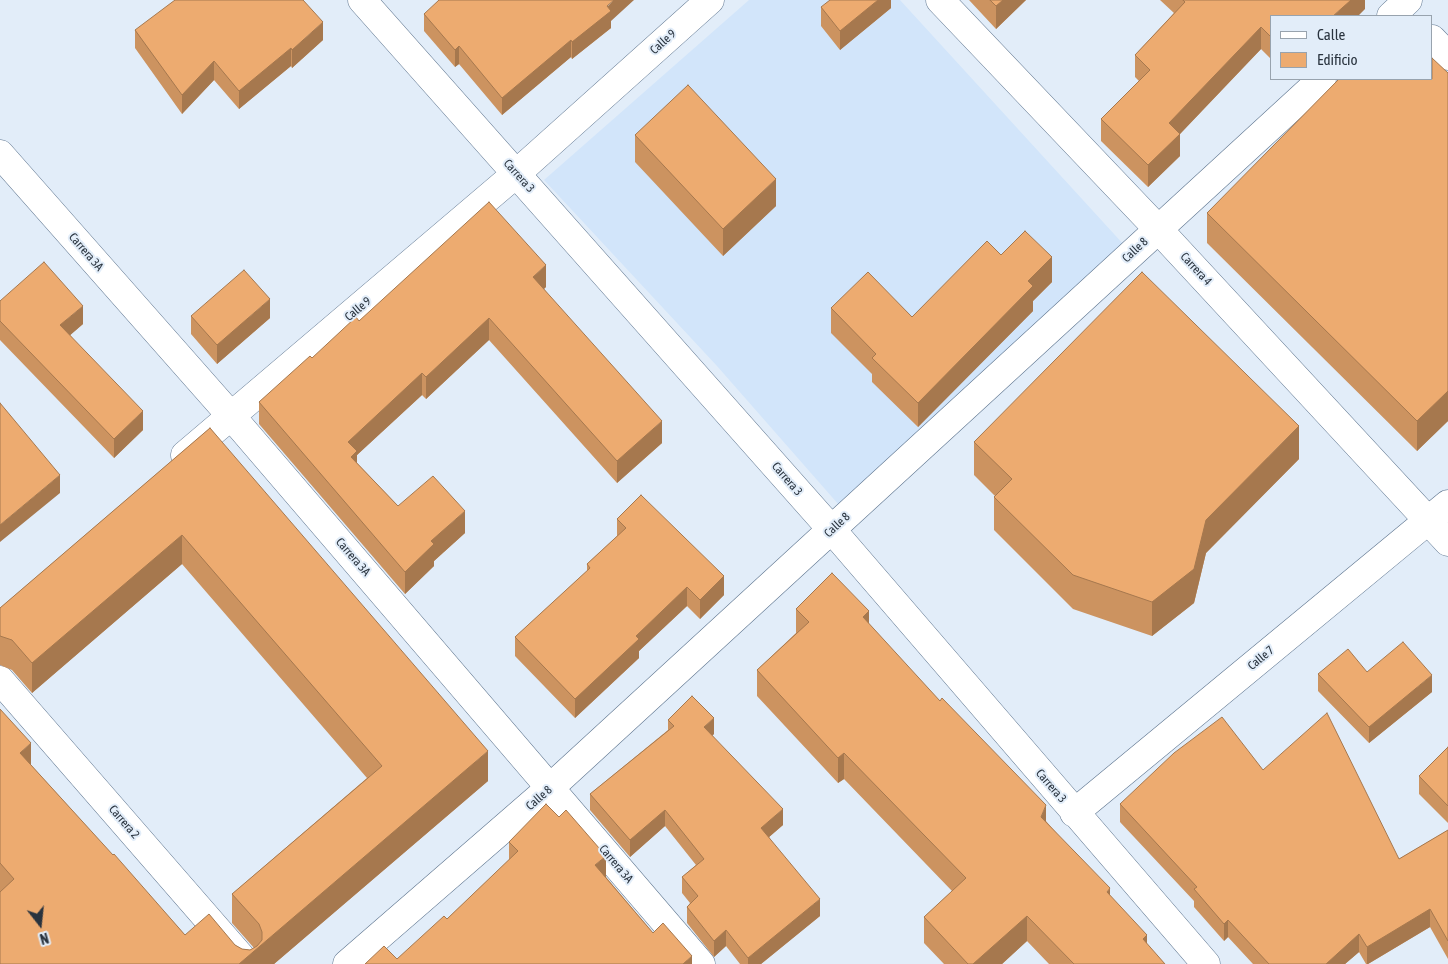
<!DOCTYPE html>
<style>
body{margin:0}
#map{position:relative;width:1448px;height:964px;overflow:hidden;background:#e2edf9;font-family:"Asap Condensed",sans-serif}
canvas{display:block}
.legend{position:absolute;left:1270px;top:15px;width:162px;height:65px;box-sizing:border-box;background:#e2edf9;border:1px solid #98a3ae;margin:0;padding:6px 9px;list-style:none;font-size:15px;color:#29333e}
.legend li{display:flex;align-items:center;gap:10px;height:25px}
.legend b{width:25px;border:1px solid #98a3ae}
.north{position:absolute;left:15px;top:899px;width:50px;height:50px;-webkit-text-stroke:4px #e2edf9;paint-order:stroke;rotate:164deg;font-size:14px;font-weight:700;line-height:20px;text-align:center;color:#29333e}
.north::after{content:'';display:block;margin:auto;width:18px;height:22px;background:#29333e;clip-path:polygon(50% 0,100% 100%,50% 72%,0 100%)}
</style>
<div id="map">
<canvas width="1448" height="964"></canvas>
<ul class="legend">
<li><b style="height:6px;background:#fff"></b>Calle</li>
<li><b style="height:14px;background:#edab70"></b>Edificio</li>
</ul>
<div class="north">N</div>
</div>
<script>
const ctx = document.querySelector('canvas').getContext('2d');
ctx.lineJoin = 'round';
function fillPath(path, color) { ctx.fillStyle = color; ctx.fill(path, 'evenodd'); }
const toPath = rows => new Path2D(rows.map(r => 'M' + r).join(''));
function trace(path, color, width, dash) { ctx.strokeStyle = color; ctx.lineWidth = width; ctx.lineCap = dash ? 'butt' : 'round'; ctx.setLineDash(dash || []); ctx.stroke(path); }
function label(font, color, halo, rows, align = 'center') {
  ctx.font = font + ' "Asap Condensed",sans-serif'; ctx.lineWidth = 4; ctx.setLineDash([]); ctx.textBaseline = 'middle'; ctx.strokeStyle = halo; ctx.fillStyle = color; for (const [text, x, y, turn = 0] of rows) {
    ctx.save(); ctx.translate(x, y); ctx.rotate((+turn || 0) * Math.PI / 180); ctx.textAlign = isNaN(turn) ? turn : align; if (halo) ctx.strokeText(text, 0, 0); ctx.fillText(text, 0, 0); ctx.restore();
  }
}
const built = toPath([
 [749,0,900,0,1125,246,839,505,717,366,544,180]
]);
const minor = toPath([
 [362,0,832,530,1206,964],
 [940,0,1158,229,1448,542],
 [1391,16,1408,0],
 [1432,39,1448,56],
 [0,154,232,417,701,964],
 [185,455,517,173,710,0],
 [0,680,247,964],
 [1074,813,1448,504],
 [347,964,551,787,1322,79]
]);
const wall = toPath([
 [891,0,891,8,840,50,821,26,821,7],
 [969,0,1026,0,996,29],
 [1160,0,1365,0,1365,9,1272,16,1272,60,1261,49,1180,134,1180,156,1148,187,1101,141,1101,119,1139,81,1135,77,1135,55,1174,13],
 [424,14,611,21,611,28,572,59,571,57,502,115,459,64,455,67,424,31],
 [135,30,323,40,292,68,291,66,239,109,214,80,182,114,135,48],
 [1448,73,1448,421,1417,451,1207,243,1207,213],
 [635,135,776,206,723,256,635,162],
 [1001,255,1052,282,1033,301,1033,311,918,427,872,382,872,374,831,333,831,308,912,317],
 [546,287,544,289,662,443,617,483,489,340,426,399,422,395,357,455,357,463,398,506,465,533,434,561,434,566,405,594,259,424,259,402,359,321],
 [0,301,83,324,70,335,143,430,114,458,0,340],
 [191,316,270,318,217,364,191,334],
 [210,428,488,781,274,964,0,964,0,709,31,765,185,935,235,945,242,949,250,950,254,948,232,923,232,894,367,778,182,564,32,693,12,670,0,665,0,608],
 [974,442,1299,459,1206,553,1194,603,1152,636,1073,609,994,530,994,497,995,496,974,475],
 [617,519,724,595,700,619,687,606,639,651,639,658,575,718,515,656,515,637,587,571,587,564,617,536],
 [796,609,869,624,1046,821,1110,896,1147,945,1165,964,1049,964,1027,941,1002,964,944,964,924,943,924,917,952,891,844,779,838,783,757,696,757,670,796,633],
 [1367,672,1432,692,1369,743,1318,691,1318,674],
 [668,720,714,734,712,735,783,825,769,837,820,916,761,964,740,964,726,946,714,957,687,923,687,907,690,903,682,893,682,877,696,865,665,826,630,857,590,810,590,794,668,730],
 [1448,747,1448,823,1419,794,1419,776],
 [1263,770,1399,859,1448,830,1448,959,1430,927,1368,964,1366,964,1359,952,1345,964,1253,964,1228,937,1224,941,1194,907,1194,901,1120,822,1120,804],
 [509,842,606,877,653,933,692,964,397,959,447,919,509,860]
]);
const shadedWall = toPath([
 [614,0,634,0,611,21,611,28,572,59,572,42],
 [878,0,891,0,891,8,840,50,840,31],
 [1003,0,1026,0,996,29,996,6],
 [1351,0,1365,0,1365,9,1358,16,1333,16],
 [323,22,323,40,292,68,292,50],
 [1261,27,1261,49,1180,134,1180,156,1148,187,1148,165,1169,123],
 [571,40,571,57,502,115,502,98],
 [459,46,459,64,455,67,455,50],
 [291,48,291,66,239,109,239,91],
 [214,61,214,80,182,114,182,95],
 [776,179,776,206,723,256,723,229],
 [1052,257,1052,282,1033,301,1033,311,918,427,918,403,1028,281],
 [546,265,546,287,533,299,533,277],
 [270,299,270,318,217,364,217,345],
 [83,306,83,324,60,344,60,325],
 [489,318,489,340,426,399,426,377],
 [422,373,422,395,357,455,357,473,351,479,348,442],
 [1448,391,1448,421,1417,451,1417,421],
 [143,411,143,430,114,458,114,439],
 [662,421,662,443,617,483,617,461],
 [1299,426,1299,459,1206,553,1194,603,1152,636,1152,602,1206,520],
 [60,475,60,493,0,542,0,550,0,525],
 [465,511,465,533,434,561,434,566,405,594,405,572,431,541],
 [182,535,182,564,32,693,32,663],
 [724,576,724,595,700,619,700,600],
 [687,587,687,606,639,651,639,658,575,718,575,699,636,636],
 [869,611,869,637,863,617],
 [1432,675,1432,692,1369,743,1369,727],
 [714,718,714,734,704,744,704,727],
 [31,743,31,772,20,753],
 [488,751,488,781,274,964,239,964],
 [844,753,844,779,838,783,838,758],
 [1046,805,1046,831,1041,817],
 [783,809,783,825,761,844,761,828],
 [665,810,665,826,630,857,630,840],
 [606,856,606,877,595,886,595,865],
 [1110,888,1110,914,1107,892],
 [820,899,820,916,761,964,748,964,748,958],
 [1430,909,1430,927,1368,964,1367,964,1367,947],
 [1027,916,1027,941,1002,964,973,964],
 [1228,920,1228,937,1224,941,1224,924],
 [726,930,726,946,714,957,714,941],
 [1359,934,1359,952,1345,964,1326,964],
 [1147,935,1147,961,1143,939],
 [692,956,692,964,683,964]
]);
const building = toPath([
 [175,0,303,0,323,22,292,50,291,48,239,91,214,61,182,95,135,30,175,0],
 [439,0,614,0,607,6,611,11,572,42,571,40,502,98,459,46,455,50,424,14,439,0],
 [830,0,878,0,840,31,821,7,830,0],
 [990,0,1003,0,996,6,990,0],
 [1183,0,1351,0,1333,16,1272,16,1272,38,1261,27,1169,123,1180,134,1148,165,1101,119,1150,70,1135,55,1185,2,1183,0],
 [1432,58,1448,73,1448,391,1417,421,1207,213,1339,79,1432,79,1432,58],
 [688,85,776,179,723,229,635,135,688,85],
 [489,202,546,265,533,277,662,421,617,461,489,318,426,377,422,373,348,442,357,451,351,457,398,506,433,476,465,511,431,541,434,544,405,572,259,402,310,356,312,358,356,317,359,321,489,202],
 [1025,231,1052,257,1028,281,1033,286,918,403,872,358,876,354,831,308,868,272,912,317,987,241,1001,255,1025,231],
 [44,262,83,306,60,325,143,411,114,439,0,321,0,301,44,262],
 [244,270,270,299,217,345,191,316,244,270],
 [1142,272,1299,426,1206,520,1194,569,1152,602,1073,575,994,497,1012,479,974,442,1142,272],
 [0,403,60,475,0,525,0,403],
 [210,428,488,751,239,964,0,964,0,892,14,879,0,863,0,709,31,743,20,753,113,855,114,854,185,935,209,914,235,945,242,949,250,950,257,946,262,940,262,932,259,924,232,894,382,766,182,535,32,663,12,640,0,636,0,608,210,428],
 [641,495,724,576,700,600,687,587,636,636,639,639,575,699,515,637,590,568,587,564,626,528,617,519,641,495],
 [832,573,869,611,863,617,940,701,942,698,1046,805,1041,817,1110,888,1107,892,1147,935,1143,939,1165,964,1074,964,1027,916,973,964,968,964,924,917,966,878,844,753,838,758,757,670,809,622,796,609,832,573],
 [1403,642,1432,675,1369,727,1318,674,1348,649,1367,672,1403,642],
 [692,696,714,718,704,727,783,809,761,828,820,899,748,958,726,930,714,941,687,907,698,896,682,877,704,859,665,810,630,840,590,794,674,726,668,720,692,696],
 [1327,713,1399,859,1448,830,1448,941,1430,909,1367,947,1359,934,1326,964,1269,964,1228,920,1224,924,1194,889,1197,887,1120,804,1174,753,1222,717,1263,770,1327,713],
 [1448,747,1448,806,1419,776,1448,747],
 [546,804,559,817,566,810,606,856,595,865,653,933,663,923,692,956,683,964,365,964,384,946,397,959,444,916,447,919,518,851,509,842,546,804]
]);
const streetNames = [
 ["Calle 9",663,42,-42],
 ["Carrera 3",519,176,48],
 ["Calle 8",1135,250,-43],
 ["Carrera 3A",86,252,49],
 ["Carrera 4",1196,269,47],
 ["Calle 9",358,309,-40],
 ["Carrera 3",787,479,49],
 ["Calle 8",837,525,-43],
 ["Carrera 3A",353,557,49],
 ["Calle 7",1261,658,-40],
 ["Carrera 3",1051,786,49],
 ["Calle 8",539,798,-41],
 ["Carrera 2",124,822,49],
 ["Carrera 3A",616,864,50]
];
fillPath(built, '#d2e5fa');
trace(minor, '#5d748e', 29);
trace(minor, '#fff', 28);
fillPath(wall, '#cc9360');
fillPath(shadedWall, '#a6784e');
fillPath(building, '#edab70');
trace(building, '#a6784e', 1);
label('12px', '#29333e', '#e2edf9', streetNames);
</script>
